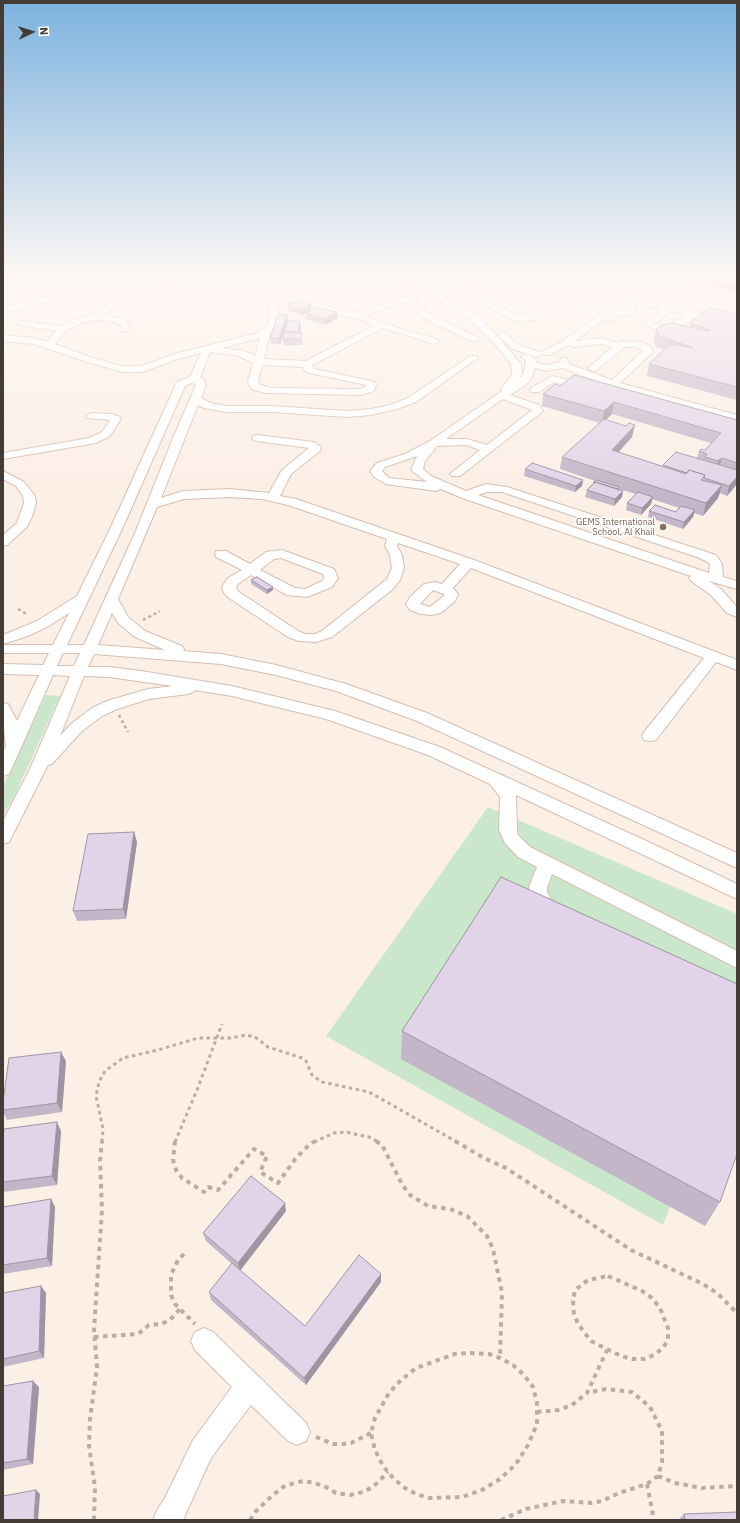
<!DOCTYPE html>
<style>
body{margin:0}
#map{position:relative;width:740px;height:1523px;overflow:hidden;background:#fcefe6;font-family:"IBM Plex Sans",sans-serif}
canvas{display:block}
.frame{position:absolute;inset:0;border:4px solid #433b35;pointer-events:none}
.north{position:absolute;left:12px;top:12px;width:40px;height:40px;-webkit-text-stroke:3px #fff;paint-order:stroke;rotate:86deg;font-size:11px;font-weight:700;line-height:16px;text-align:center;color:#433b35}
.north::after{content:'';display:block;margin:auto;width:14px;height:18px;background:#433b35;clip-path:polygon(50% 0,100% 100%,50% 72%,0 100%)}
</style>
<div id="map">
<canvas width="740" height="1523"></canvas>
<div class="frame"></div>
<div class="north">N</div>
</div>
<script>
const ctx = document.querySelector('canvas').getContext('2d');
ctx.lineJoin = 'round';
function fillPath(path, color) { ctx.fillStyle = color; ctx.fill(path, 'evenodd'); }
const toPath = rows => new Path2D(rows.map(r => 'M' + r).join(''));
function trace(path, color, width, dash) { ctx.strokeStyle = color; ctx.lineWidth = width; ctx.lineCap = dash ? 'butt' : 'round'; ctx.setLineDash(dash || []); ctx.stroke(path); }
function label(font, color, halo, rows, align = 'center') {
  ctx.font = font + ' "IBM Plex Sans",sans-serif'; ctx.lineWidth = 3; ctx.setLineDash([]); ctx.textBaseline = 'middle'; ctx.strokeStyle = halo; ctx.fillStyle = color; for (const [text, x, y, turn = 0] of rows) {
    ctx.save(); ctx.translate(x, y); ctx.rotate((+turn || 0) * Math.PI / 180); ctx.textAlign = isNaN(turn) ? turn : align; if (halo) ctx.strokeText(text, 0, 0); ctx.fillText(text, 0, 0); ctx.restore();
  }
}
const green = toPath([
 [46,695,60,696,16,793,3,816,3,786],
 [488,807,737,914,737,1035,663,1225,326,1036]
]);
const pathFar2 = toPath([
 [18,609,28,615],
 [143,620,160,611],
 [119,715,128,732]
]);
const pathFar1 = toPath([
 [102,1142,103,1129,96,1096,99,1082,105,1071,123,1058,158,1050,198,1038,231,1038,246,1035,255,1037,268,1047,302,1058,306,1061,312,1075,322,1082,369,1092,457,1142],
 [175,1142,197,1090,222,1024],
 [314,1142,334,1133,346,1132,369,1137,378,1142]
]);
const path = toPath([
 [175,1141,173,1160,176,1170,182,1178,204,1192,208,1187,218,1190,254,1149,267,1156,260,1172,278,1183,296,1158,309,1145,315,1141],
 [376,1141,382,1145,403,1186,410,1195,428,1206,450,1209,467,1216,487,1236,493,1249,502,1293,500,1358],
 [455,1141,484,1158,506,1168,631,1250,703,1284,717,1293,737,1313],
 [184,1254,178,1260,171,1275,171,1295,175,1304,195,1324],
 [608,1276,642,1291,652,1298,660,1308,668,1328,668,1340,663,1348,654,1355,644,1359,632,1359,621,1356,591,1341,578,1324,574,1314,573,1301,575,1290,588,1280,608,1276],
 [94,1337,138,1334,149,1325,161,1324,170,1320,180,1309],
 [470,1353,489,1354,500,1358,513,1365,524,1375,533,1387,537,1403,537,1424,528,1445,516,1464,500,1479,482,1490,462,1497,429,1498,416,1494,405,1488,394,1479,383,1466,375,1450,371,1433,375,1418,389,1393,401,1380,416,1368,455,1354,470,1353],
 [537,1412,558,1410,572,1405,587,1393,607,1350],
 [316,1437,333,1444,342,1444,351,1443,371,1433],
 [658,1476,675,1483,702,1488,737,1486],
 [647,1484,654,1520],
 [94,1520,95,1487,89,1446,90,1419,97,1367,94,1330,102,1210,100,1161,102,1141],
 [250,1520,256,1511,273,1495,283,1487,294,1483,304,1481,314,1483,324,1486,336,1493,350,1495,363,1492,373,1487,388,1472],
 [501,1520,526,1509,563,1501,592,1503,602,1501,619,1493,647,1484,658,1476,662,1462,662,1431,650,1407,632,1392,606,1389,587,1393]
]);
const minor = toPath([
 [181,277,212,277,208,280,109,290,41,303,3,314,3,308,40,298,109,284,181,277],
 [373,277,386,277,427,292,471,278,483,281,537,311,538,315,534,320,515,321,467,295,462,294,442,297,454,301,478,317,500,339,521,364,522,375,518,380,522,376,525,369,526,361,521,357,526,354,532,356,537,363,546,365,557,363,560,362,561,358,567,358,569,364,612,380,643,351,637,347,625,347,596,370,593,371,590,370,588,368,590,366,613,347,600,344,573,347,569,345,549,355,543,355,541,353,543,351,560,343,622,299,614,297,594,310,569,304,563,300,562,298,565,292,579,285,590,285,737,321,737,327,695,317,676,331,664,332,647,326,645,324,647,320,662,309,630,302,628,303,633,304,637,310,636,312,629,315,617,316,611,321,604,320,575,341,600,338,619,343,623,341,642,342,651,347,653,352,620,383,737,415,737,421,609,386,563,368,546,371,535,368,531,379,523,387,510,395,539,405,543,410,542,412,460,476,452,476,450,474,480,450,466,445,437,446,425,461,423,469,431,476,466,491,486,484,507,487,716,555,722,564,723,577,737,581,737,589,709,581,721,589,737,607,737,617,727,613,711,595,691,581,689,578,691,576,462,498,441,489,436,491,386,484,374,477,370,471,377,463,405,454,430,441,502,391,501,389,512,375,511,364,494,343,472,321,448,305,434,300,426,303,426,305,423,309,425,312,477,337,479,339,477,341,471,341,419,316,415,309,418,305,417,302,420,299,394,305,366,316,404,330,437,339,439,341,434,344,383,328,312,365,315,369,375,382,376,384,374,391,361,395,265,393,252,389,249,385,248,381,253,363,239,356,210,352,200,378,204,379,206,385,201,398,211,403,226,406,272,406,347,411,371,409,390,405,408,398,470,356,476,356,478,358,416,402,397,409,371,415,347,417,272,412,226,412,204,408,198,405,161,498,183,491,230,489,269,493,282,470,309,448,257,441,253,440,252,438,253,436,257,435,314,442,321,447,320,451,291,474,280,496,296,499,474,560,737,660,737,670,716,662,656,740,650,741,644,740,642,736,644,732,704,658,471,568,453,588,458,594,455,601,442,612,437,614,432,615,420,614,410,610,406,604,410,597,424,584,435,582,442,584,460,564,398,543,397,546,402,555,404,568,400,580,393,589,332,637,316,642,299,641,288,637,229,598,224,593,222,587,228,578,242,570,216,557,215,554,216,551,226,551,250,564,266,552,282,550,334,569,338,578,332,587,307,597,287,595,251,575,238,584,236,587,239,592,298,631,305,634,315,634,322,631,387,579,392,568,390,555,385,546,387,539,288,505,262,499,230,497,184,499,157,507,118,599,128,617,145,631,182,646,184,649,183,651,221,654,276,665,346,684,427,713,737,853,737,868,417,721,336,691,276,675,221,664,94,654,88,667,109,667,141,671,232,686,335,711,440,747,653,844,737,884,737,899,516,795,517,830,518,835,530,847,737,951,737,968,552,874,547,887,547,892,550,898,557,905,560,910,557,915,551,917,545,915,537,908,529,892,529,887,537,867,518,857,505,843,499,830,500,797,490,784,428,755,326,719,232,696,195,690,193,692,188,694,149,699,117,709,102,716,81,732,52,764,48,765,9,842,3,844,3,821,30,769,70,676,53,675,11,770,9,774,3,776,3,752,6,746,3,722,3,703,8,704,17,721,39,675,3,674,3,664,43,665,49,653,3,653,3,645,53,645,69,613,47,627,28,636,3,644,3,635,37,621,77,596,111,527,176,384,177,382,190,377,201,353,180,358,142,372,122,372,84,361,34,344,3,341,3,335,34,338,47,342,56,331,20,325,18,323,20,321,61,326,71,320,90,315,116,300,119,301,120,303,119,305,103,315,120,318,127,322,130,329,128,331,122,331,120,325,114,322,98,320,84,322,66,331,55,344,90,357,122,366,141,366,174,354,258,333,269,324,270,302,271,300,281,297,284,296,357,313,389,301,418,294,373,277],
 [471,284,477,285,530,314,517,315,473,291,462,288,447,291,471,284],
 [583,290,590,291,606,295,593,304,575,300,571,297,583,290],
 [284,302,355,318,375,325,306,361,264,359,270,333,279,324,278,303,284,302],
 [621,308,627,308,628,309,618,310,621,308],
 [671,311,686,314,671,326,665,326,655,323,671,311],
 [260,338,255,356,244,351,221,348,260,338],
 [262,365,303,367,305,371,309,373,366,385,365,387,360,389,270,388,259,384,258,381,262,365],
 [191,383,196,384,196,385,173,438,135,533,84,645,67,645,123,527,185,386,191,383],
 [503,399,532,410,487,445,467,439,446,439,503,399],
 [417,456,411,470,427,482,389,478,382,471,385,467,417,456],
 [487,492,502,492,697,557,706,561,710,564,709,573,478,495,487,492],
 [281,558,323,574,324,578,322,581,305,589,295,588,260,570,274,559,281,558],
 [433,590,444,594,444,596,430,607,420,604,433,590],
 [112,613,118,623,135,637,165,650,98,645,112,613],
 [63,653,80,653,74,666,57,666,63,653],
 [84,676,109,677,173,686,148,689,107,701,92,708,71,724,60,736,84,676],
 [502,332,505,333,519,345,540,352,542,354,537,357,513,349,497,335,502,332],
 [552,376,591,385,592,387,587,390,554,382,539,392,531,392,530,390,531,388,552,376],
 [91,413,112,414,120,417,121,419,110,436,96,443,3,459,3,453,89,438,102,432,110,420,87,418,86,416,91,413],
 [3,471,24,482,35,496,36,503,32,517,26,528,7,545,3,546,3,535,17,523,24,503,23,496,16,486,3,479,3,471],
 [204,1328,213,1332,306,1423,310,1432,306,1441,297,1445,288,1441,251,1405,211,1458,183,1520,153,1520,157,1510,165,1498,193,1440,232,1387,195,1350,191,1341,195,1332,204,1328]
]);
const highway = toPath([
 [680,277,703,277,737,284,737,292,682,279,680,277]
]);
const wall = toPath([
 [287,305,311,305,311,310,337,312,338,318,325,325,305,319,305,314,301,315,288,311],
 [737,314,737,400,647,376,649,364,664,350,656,347,654,341,656,329,689,327,690,323],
 [288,321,280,344,271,344,270,338],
 [301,327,300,333,302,333,302,345,283,345,283,339,285,333,285,331],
 [560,386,737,420,737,484,727,496,720,493,718,498,703,516,694,513,693,517,683,529,648,517,649,511,676,512,679,508,652,499,651,504,641,515,626,510,627,503,636,494,619,489,622,497,614,506,585,497,587,490,593,484,593,483,595,481,560,469,562,457,600,423,542,406,543,394],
 [612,414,711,443,705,450,699,451,697,458,663,465,662,466,619,452,632,437,606,420],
 [525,469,583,480,582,486,575,492,524,476],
 [251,580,273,590,267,594,251,584],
 [134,832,137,842,126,919,77,921,73,911],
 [402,1031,720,1202,705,1226,401,1059],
 [66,1061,62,1112,7,1120,3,1112,3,1102],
 [61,1131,57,1185,3,1192,3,1137],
 [51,1199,55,1207,52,1266,3,1274,3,1207],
 [286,1211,240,1270,305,1326,381,1274,381,1282,306,1385,211,1300,209,1292,232,1264,206,1241,203,1233],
 [3,1293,46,1293,44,1358,3,1367],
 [3,1386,39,1387,33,1464,3,1470],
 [684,1514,737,1520,679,1520,679,1519]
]);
const shadedWall = toPath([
 [311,305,311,311,301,315,301,310],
 [337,312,338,318,325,325,325,319],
 [287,315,288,321,280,344,279,338],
 [300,321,301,327,299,337,298,332],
 [614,402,612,414,602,423,604,411],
 [635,425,632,437,609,462,612,450],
 [722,458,718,471,715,474,718,461],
 [737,477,737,484,727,496,729,486],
 [583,480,582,486,575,492,576,486],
 [722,485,718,498,703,516,706,503],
 [623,491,622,497,614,506,615,499],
 [653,497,651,504,641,515,642,508],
 [695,510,693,517,683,529,684,522],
 [273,587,273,590,267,594,267,590],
 [134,832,137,842,126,919,123,909],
 [61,1052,66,1061,62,1112,57,1103],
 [57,1122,61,1131,57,1185,52,1176],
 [51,1199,55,1207,52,1266,47,1258],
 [285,1203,286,1211,240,1271,238,1263],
 [381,1274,381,1282,306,1385,304,1378],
 [41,1286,46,1293,44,1358,39,1351],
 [33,1381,39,1387,33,1464,27,1459],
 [36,1490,40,1494,38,1520,34,1520]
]);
const building = toPath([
 [298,301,311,305,301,310,287,305,298,301],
 [317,307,337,312,325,319,305,313,317,307],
 [709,307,737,314,737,387,649,364,670,344,694,348,659,336,656,329,663,325,671,323,708,331,711,330,690,323,709,307],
 [278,315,287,315,279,338,270,338,278,315],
 [288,321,300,321,298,332,285,331,288,321],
 [284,333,302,333,301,339,283,339,284,333],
 [574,375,737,420,737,463,722,458,718,461,705,457,707,454,699,451,701,449,705,450,721,433,614,402,604,411,543,394,555,384,560,386,574,375],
 [604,419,626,426,629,423,635,425,612,450,686,474,689,470,705,475,701,480,722,485,706,503,562,457,604,419],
 [676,452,737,470,737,477,729,486,704,478,705,475,689,470,687,473,663,465,676,452],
 [532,463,583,480,576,486,525,469,532,463],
 [596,480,619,487,618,489,595,482,594,483,593,483,596,480],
 [595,482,623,491,615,499,587,490,595,482],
 [638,492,653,497,642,508,627,503,638,492],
 [655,505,676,512,681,506,695,510,684,522,649,511,655,505],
 [257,577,273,587,267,590,251,580,257,577],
 [134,832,123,909,73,911,88,834,134,832],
 [501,877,737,984,737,1154,720,1202,402,1031,501,877],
 [61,1052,57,1103,3,1110,3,1102,9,1058,61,1052],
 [57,1122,52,1176,3,1182,3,1137,4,1129,57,1122],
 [251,1176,285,1203,238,1263,203,1233,251,1176],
 [51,1199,47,1258,3,1265,3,1207,51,1199],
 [359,1255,381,1274,304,1378,209,1292,232,1263,305,1326,359,1255],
 [41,1286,39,1351,3,1359,3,1293,41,1286],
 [33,1381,27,1459,3,1463,3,1386,33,1381],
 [36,1490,34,1520,3,1520,3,1496,36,1490],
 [737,1512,737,1520,685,1520,684,1514,737,1512]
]);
const markers = [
 [663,527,4,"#8d6e63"]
];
const farEducationnames = [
 ["GEMS International",655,522],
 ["School, Al Khail",655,532]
];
fillPath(green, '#cae7cb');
trace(minor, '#d4bfb0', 2);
trace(highway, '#d2d0cf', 2);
trace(pathFar2, '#b9aea6', 2.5, [3, 3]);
trace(pathFar1, '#b9aea6', 3, [3.5, 3.5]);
trace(path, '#b9aea6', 4, [4.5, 4.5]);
fillPath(minor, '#fff');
fillPath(highway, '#d9797c');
fillPath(wall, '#c2b6c8');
fillPath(shadedWall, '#9e94a2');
fillPath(building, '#e2d4e8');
trace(building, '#9e94a2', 1);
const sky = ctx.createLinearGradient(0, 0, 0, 490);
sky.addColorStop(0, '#7db3e0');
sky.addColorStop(0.57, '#fef8f4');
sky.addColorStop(1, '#fef8f400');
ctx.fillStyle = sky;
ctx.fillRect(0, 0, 740, 490);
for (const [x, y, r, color] of markers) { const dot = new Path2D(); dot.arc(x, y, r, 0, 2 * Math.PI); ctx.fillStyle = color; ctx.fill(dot); trace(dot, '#fff', 1.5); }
label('9px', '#785e54', '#fff', farEducationnames, 'right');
</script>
